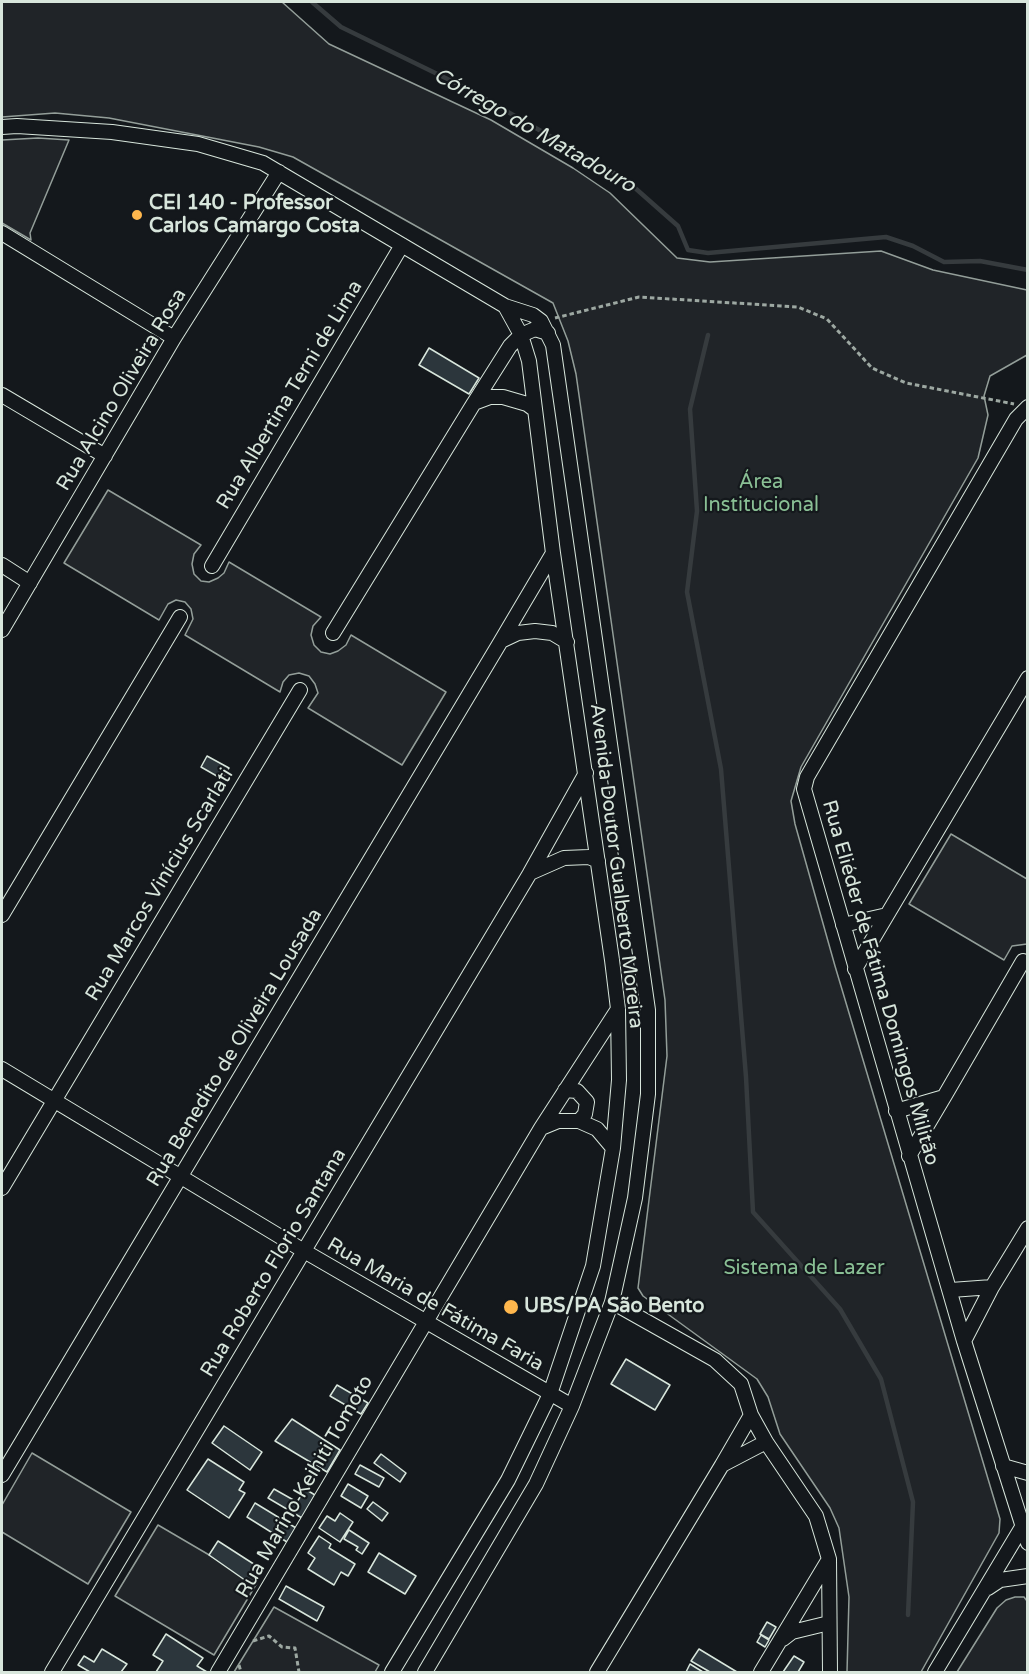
<!DOCTYPE html>
<meta charset="utf-8">
<style>
body{margin:0}
#map{position:relative;width:1029px;height:1674px;overflow:hidden;background:#14181c;font-family:"Varela Round",sans-serif}
canvas{display:block}
.frame{position:absolute;inset:0;border:3px solid #d8e6dc;pointer-events:none}
</style>
<div id="map">
<canvas width="1029" height="1674"></canvas>
<div class="frame"></div>
</div>
<script>
const ctx = document.querySelector('canvas').getContext('2d');
ctx.lineJoin = 'round';
function fillPath(path, color) { ctx.fillStyle = color; ctx.fill(path, 'evenodd'); }
const toPath = rows => new Path2D(rows.map(r => 'M' + r).join(''));
function trace(path, color, width, dash) { ctx.strokeStyle = color; ctx.lineWidth = width; ctx.lineCap = dash ? 'butt' : 'round'; ctx.setLineDash(dash || []); ctx.stroke(path); }
function label(font, color, halo, rows, align = 'center') {
  ctx.font = font + ' "Varela Round",sans-serif'; ctx.lineWidth = 4.5; ctx.setLineDash([]); ctx.textBaseline = 'middle'; ctx.strokeStyle = halo; ctx.fillStyle = color; for (const [text, x, y, turn = 0] of rows) {
    ctx.save(); ctx.translate(x, y); ctx.rotate((+turn || 0) * Math.PI / 180); ctx.textAlign = isNaN(turn) ? turn : align; if (halo) ctx.strokeText(text, 0, 0); ctx.fillText(text, 0, 0); ctx.restore();
  }
}
const green = toPath([
 [2,2,282,2,329,44,491,120,573,168,610,193,677,258,710,262,881,251,933,270,1027,290,1027,355,990,376,984,396,988,415,978,458,801,767,791,801,795,824,835,966,1000,1519,999,1533,921,1672,847,1672,849,1597,839,1528,830,1508,780,1434,768,1397,757,1379,643,1296,638,1288,667,1056,665,1000,576,374,568,341,553,303,293,157,259,147,109,118,55,113,2,117,2,2],
 [38,138,69,140,30,233,31,240,2,223,2,140,38,138],
 [108,490,201,545,194,554,192,564,194,574,201,581,209,582,218,578,224,573,229,562,321,617,313,626,311,635,314,645,321,652,330,654,338,651,346,645,351,635,446,692,402,765,308,708,318,693,315,684,309,676,299,673,289,675,283,682,280,692,185,635,193,619,191,609,185,602,176,600,168,604,159,620,64,563,108,490],
 [951,834,1027,879,1027,944,1012,946,1004,960,909,904,951,834],
 [32,1453,131,1512,88,1584,2,1532,2,1505,32,1453],
 [158,1525,257,1583,214,1655,115,1596,158,1525],
 [1015,1597,1024,1597,1027,1601,1027,1672,957,1672,997,1608,1006,1600,1015,1597],
 [274,1607,379,1665,375,1672,234,1672,274,1607]
]);
const stream = toPath([
 [312,2,341,27,468,89,626,180,678,226,688,250,708,253,886,237,913,246,944,262,980,261,1028,270],
 [708,335,690,409,697,511,687,592,721,769,746,1077,753,1212,840,1309,881,1379,913,1502,908,1615]
]);
const building = toPath([
 [429,348,479,378,469,394,419,365,429,348],
 [207,756,229,768,222,779,201,767,207,756],
 [626,1359,670,1385,655,1410,611,1384,626,1359],
 [337,1385,368,1403,361,1414,330,1396,337,1385],
 [292,1419,340,1450,327,1472,275,1441,292,1419],
 [224,1426,262,1452,250,1470,212,1443,224,1426],
 [381,1454,406,1473,400,1482,374,1463,381,1454],
 [208,1459,244,1482,239,1490,245,1493,229,1518,187,1490,208,1459],
 [360,1465,384,1478,379,1487,355,1474,360,1465],
 [348,1484,368,1496,361,1508,341,1496,348,1484],
 [274,1489,297,1502,305,1489,315,1495,302,1518,268,1498,274,1489],
 [373,1502,388,1513,382,1521,367,1509,373,1502],
 [255,1503,296,1528,287,1542,247,1517,255,1503],
 [340,1513,353,1522,340,1542,319,1528,327,1516,335,1521,340,1513],
 [349,1530,369,1543,362,1554,356,1550,358,1547,344,1539,349,1530],
 [319,1536,331,1544,329,1548,355,1564,348,1576,341,1572,334,1585,308,1569,315,1558,308,1553,319,1536],
 [218,1541,263,1570,252,1585,209,1555,218,1541],
 [379,1553,416,1576,405,1594,368,1572,379,1553],
 [286,1586,324,1607,317,1621,279,1599,286,1586],
 [767,1622,776,1627,769,1639,760,1634,767,1622],
 [166,1634,203,1658,197,1666,207,1672,156,1672,163,1661,153,1655,166,1634],
 [761,1635,769,1640,765,1647,757,1642,761,1635],
 [102,1649,127,1664,121,1672,90,1672,78,1665,84,1656,94,1662,102,1649],
 [699,1649,737,1672,710,1672,691,1661,699,1649],
 [794,1656,804,1662,798,1672,783,1672,794,1656],
 [690,1664,703,1672,686,1672,690,1664]
]);
const path = toPath([
 [555,318,639,297,798,307,827,319,872,368,906,383,1014,404],
 [253,1641,269,1636,282,1647,295,1648,299,1672],
 [239,1665,241,1672]
]);
const street = toPath([
 [2,127,17,126,112,132,198,144,263,163,505,306,533,315,541,321,553,345,648,1010,648,1094,635,1198,612,1302,572,1406,536,1484,425,1672],
 [2,233,174,338],
 [2,395,105,456],
 [1028,407,1016,419,807,777,804,789,964,1341,1028,1543],
 [535,410,527,404,503,397,490,397,474,403,510,346,521,335,535,329,548,333],
 [553,553,501,641,518,633,535,631,552,633,567,642],
 [2,565,30,583],
 [212,566,402,245],
 [2,630,174,338,279,172],
 [333,633,474,403],
 [586,773,530,873,564,858,589,857,598,861],
 [2,915,180,617],
 [887,915,1028,678],
 [843,925,887,915,855,969],
 [2,1069,304,1251,572,1406],
 [565,1090,577,1091,587,1102,585,1114,579,1121],
 [944,1097,1023,961],
 [896,1111,944,1097,909,1156],
 [541,1128,558,1121,579,1121,597,1129,613,1148],
 [2,1188,300,690],
 [992,1287,1028,1228],
 [951,1290,992,1287,964,1341],
 [612,1302,715,1360,741,1384,751,1415,766,1442,816,1516,829,1559,830,1672],
 [751,1415,722,1465,766,1442],
 [1003,1466,1028,1473],
 [2,1475,501,641],
 [988,1588,1000,1580,1028,1576],
 [783,1639,792,1632,829,1623],
 [52,1672,530,873],
 [218,1672,541,1128,618,1009],
 [392,1672,508,1480,550,1394,593,1266,613,1148,619,1080,618,1009,612,960,553,553,529,361,521,335,505,306],
 [597,1672,722,1465],
 [761,1672,829,1559],
 [935,1672,1025,1522]
]);
const markers = [
 [137,215,6,"#ffb74d"],
 [511,1307,8,"#ffb74d"]
];
const poiNames = [
 ["CEI 140 - Professor",149,204],
 ["Carlos Camargo Costa",149,227],
 ["UBS/PA São Bento",524,1307]
];
const streetNames = [
 ["Rua Alcino Oliveira Rosa",122,390,-59],
 ["Rua Albertina Terni de Lima",290,395,-59],
 ["Avenida Doutor Gualberto Moreira",616,866,83],
 ["Rua Marcos Vinícius Scarlati",160,885,-59],
 ["Rua Eliéder de Fátima Domingos Militão",880,983,74],
 ["Rua Benedito de Oliveira Lousada",235,1048,-59],
 ["Rua Roberto Florio Santana",274,1263,-59],
 ["Rua Maria de Fátima Faria",435,1305,30],
 ["Rua Marino Keihiti Tomoto",305,1487,-60]
];
const parkNames = [
 ["Área",761,483],
 ["Institucional",761,506],
 ["Sistema de Lazer",804,1269]
];
const waterNames = [
 ["Córrego do Matadouro",534,131,30]
];
fillPath(green, '#202428');
trace(green, '#939e99', 1.5);
trace(stream, '#363b3e', 4.5);
fillPath(building, '#2c363c');
trace(building, '#d8e6dc', 1.5);
trace(street, '#d8e6dc', 16);
trace(path, '#9da8a2', 3, [4.5, 3]);
trace(street, '#14181c', 14);
for (const [x, y, r, color] of markers) { const dot = new Path2D(); dot.arc(x, y, r, 0, 2 * Math.PI); ctx.fillStyle = color; ctx.fill(dot); trace(dot, '#14181c', 2); }
label('bold 20px', '#d8e6dc', '#14181c', poiNames, 'left');
label('20px', '#d8e6dc', '#14181c', streetNames);
label('20px', '#8ac095', '#14181c', parkNames);
label('italic 21px', '#d8e6dc', '#14181c', waterNames);
</script>
